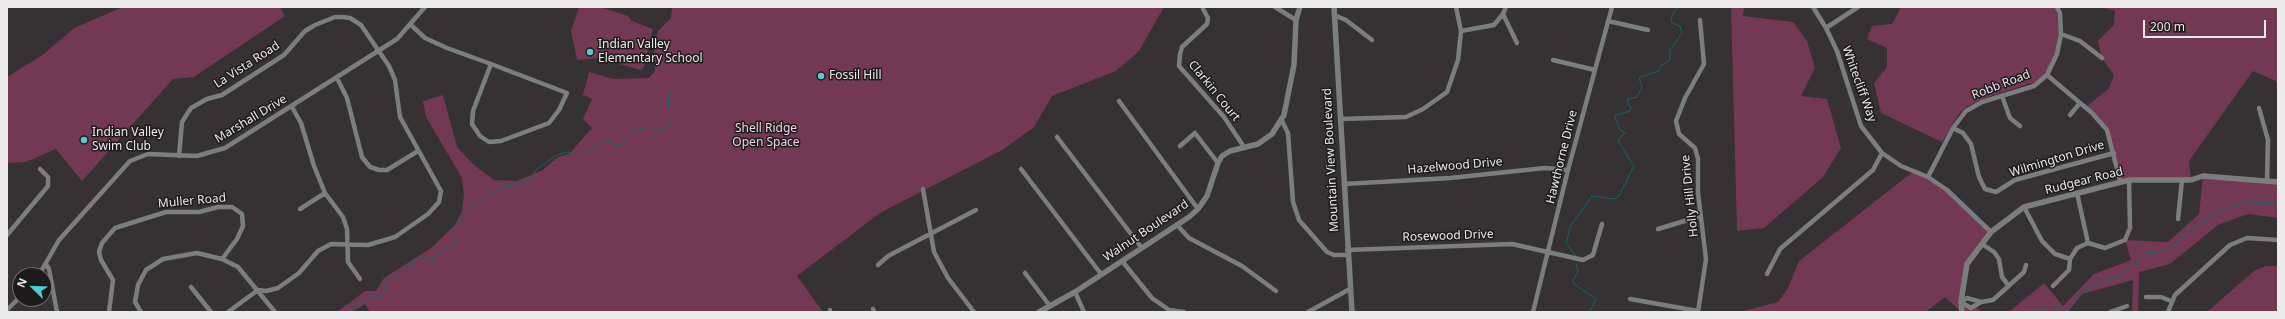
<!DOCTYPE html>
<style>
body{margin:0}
#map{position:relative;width:2285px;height:319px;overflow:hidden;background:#363133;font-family:"Noto Sans",sans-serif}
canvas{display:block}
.frame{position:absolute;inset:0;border:8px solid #edeaeb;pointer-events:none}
.north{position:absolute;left:12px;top:267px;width:40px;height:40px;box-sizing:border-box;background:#1c1a1a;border:1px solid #706d6e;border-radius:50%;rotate:293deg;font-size:11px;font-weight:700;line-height:16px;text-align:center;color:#edeaeb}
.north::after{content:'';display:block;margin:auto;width:14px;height:18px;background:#51ccd2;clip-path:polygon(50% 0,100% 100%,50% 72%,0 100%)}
.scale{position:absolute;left:2143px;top:20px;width:123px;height:18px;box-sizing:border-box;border:2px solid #edeaeb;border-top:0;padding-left:5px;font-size:12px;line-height:14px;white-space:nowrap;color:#edeaeb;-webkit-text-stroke:3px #1c1a1a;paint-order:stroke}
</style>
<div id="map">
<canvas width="2285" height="319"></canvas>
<div class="frame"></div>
<div class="north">N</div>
<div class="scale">200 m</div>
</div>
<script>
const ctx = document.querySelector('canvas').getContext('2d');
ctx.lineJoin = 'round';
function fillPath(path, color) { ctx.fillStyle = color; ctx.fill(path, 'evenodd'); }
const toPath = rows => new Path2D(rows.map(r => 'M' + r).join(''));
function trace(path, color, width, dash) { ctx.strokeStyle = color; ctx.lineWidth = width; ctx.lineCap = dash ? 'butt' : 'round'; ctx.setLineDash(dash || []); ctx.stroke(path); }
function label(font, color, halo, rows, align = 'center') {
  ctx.font = font + ' "Noto Sans",sans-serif'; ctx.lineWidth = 3; ctx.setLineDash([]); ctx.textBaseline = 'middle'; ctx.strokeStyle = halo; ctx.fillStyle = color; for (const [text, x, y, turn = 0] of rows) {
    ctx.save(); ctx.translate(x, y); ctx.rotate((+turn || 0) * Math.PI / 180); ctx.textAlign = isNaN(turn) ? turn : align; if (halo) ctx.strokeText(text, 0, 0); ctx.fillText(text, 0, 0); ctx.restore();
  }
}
const green = toPath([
 [123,7,280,7,285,16,194,77,173,79,82,181,56,149,26,162,7,163,7,77,44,54,74,28],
 [579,7,600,7,628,16,632,21,653,29,644,67,640,70,600,58,577,60,571,31],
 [672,7,1164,7,1139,51,1116,71,1052,96,1034,127,1004,149,880,213,797,276,823,312,370,312,365,304,352,312,337,312,365,291,376,291,384,278,431,248,454,226,462,212,464,194,462,178,426,117,423,101,443,95,457,147,474,165,494,180,517,181,543,170,558,157,569,154,592,128,583,119,592,99,583,95,589,72,613,79,649,78,655,71,654,42,658,31,671,18],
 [1731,7,1744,7,1743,16,1793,22,1807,41,1815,68,1801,96,1827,99,1841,148,1823,177,1764,228,1737,231],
 [1901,7,2057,7,2061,34,2057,54,2047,75,2034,86,2031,83,1985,98,1966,107,1958,115,1942,142,1881,113,1874,83,1887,67,1887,48,1867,39,1872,26,1892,24],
 [2100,7,2278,7,2278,87,2276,81,2253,71,2189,161,2191,180,2120,181,2107,130,2085,108,2109,88,2114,75,2102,58,2098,41,2114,25,2115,11],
 [1914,171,1947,190,1991,232,1967,264,1961,302,1967,307,1976,306,1981,312,1961,312,1945,297,1928,310,1929,312,1740,312,1778,302,1788,288,1799,261],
 [2203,176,2278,182,2278,218,2248,214,2218,225,2170,264,2139,272,2138,312,2132,312,2133,280,2082,294,2068,312,2009,312,2044,283,2063,306,2094,274,2131,260,2125,240,2168,242,2199,214],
 [2266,266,2278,266,2278,312,2207,312,2254,271]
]);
const stream = toPath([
 [669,109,668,96,673,89],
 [1576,256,1566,244,1570,227,1592,196,1615,199,1619,196,1634,166,1619,143,1618,140,1625,133,1620,130,1615,117,1616,115,1630,111,1631,108,1627,102,1628,99,1637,97,1642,87,1639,78,1659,71,1662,65,1670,60,1670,50,1682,33,1680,26,1672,23,1671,18,1675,10,1679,7],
 [1576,264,1578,271,1573,281,1574,284,1596,299,1590,312],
 [348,312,370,295,379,298,383,292,388,278,396,277,420,256,434,261,435,257,443,250,454,245,457,240,458,222,465,213,476,203,502,187,515,186,531,179,537,169,555,156,567,152,580,154,587,152,603,141,619,145,623,143,630,133,640,129,649,127,654,130,666,130,671,120],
 [2032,312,2047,307,2067,310,2083,291,2126,271,2148,253,2166,251,2214,213,2245,202,2278,203]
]);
const minor = toPath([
 [1275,7,1296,20],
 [1813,7,1826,28,1837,51,1861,126,1882,153,1901,166,1928,177,1947,190,1991,232],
 [1203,9,1208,18,1207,24,1182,47,1180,54,1179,66,1224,117,1244,147],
 [1503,14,1506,7],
 [1334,15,1346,20,1372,40],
 [1608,21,1648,30],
 [411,25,425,38,447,48,491,64,567,93,559,110,549,123,501,141,489,142,480,136,472,124,473,111,491,64],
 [1826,28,1858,7],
 [1461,31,1494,25,1503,14,1517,43],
 [2061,34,2080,41,2102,58],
 [1553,60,1595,70],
 [2047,75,2092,113,2107,130,2120,181],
 [337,78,347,98,362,157,370,167,379,170,387,170,418,151],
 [2002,96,2010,118,2020,126],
 [1119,101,1198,209],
 [292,107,301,123,314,166,325,193,343,217,347,229,348,262,360,279],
 [2259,108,2268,140,2267,180],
 [2070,115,2079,104],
 [1340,119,1406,117,1423,109,1447,92,1458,60,1461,31,1456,7],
 [1282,121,1288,133,1293,202,1299,220,1327,252,1334,255,1348,255],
 [1953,128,1963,133,1971,144,1979,177,1985,189,1996,192,2015,180,2114,153],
 [1057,137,1141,247],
 [1180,146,1195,133,1218,163],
 [179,156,182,122,191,108,207,99,222,95,284,55,305,31,315,25,335,17,342,17,350,18,361,25,389,66,395,80,400,117,441,191,439,202,428,214,395,237,368,245,331,244,318,251,299,273,278,288,266,291,258,290,228,312],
 [1021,169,1101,274],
 [1928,177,1953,128,1966,111,1982,102,2034,86,2047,75,2057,54,2061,34,2060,13,2057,7],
 [1344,184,1450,178,1545,168,1568,170],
 [923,189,934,252,948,278,974,312],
 [2077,193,2088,243],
 [2024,207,2042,241,2055,254,2070,259],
 [300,209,325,193],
 [2178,219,2182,180],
 [1177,225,1189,238,1242,266,1276,291],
 [1658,229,1701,216],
 [7,235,48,186,48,177,40,169],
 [1982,244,1994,252,1999,259,2002,277,2009,286],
 [1347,250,1512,244,1583,260,1593,255,1602,224],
 [1122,261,1152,298,1169,310,1184,312],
 [46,264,49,269,57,312],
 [878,265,888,256,976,210],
 [1025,273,1050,306],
 [1767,274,1780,249,1873,170,1882,153],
 [39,275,59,240,130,161,148,154,197,156,225,148,397,39,425,7],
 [2053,286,2069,270,2070,259,2077,248,2088,243,2105,248,2125,240,2130,228,2129,180],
 [191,287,211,312],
 [1075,292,1084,312],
 [2146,297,2161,297,2171,301],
 [1630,299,1698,311],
 [1981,302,1967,298,1961,302,1971,308,1981,302,1993,300,2024,272,2026,265],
 [873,309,874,312],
 [7,310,20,297],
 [830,310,830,312],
 [109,312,113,280,101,260,99,252,102,243,115,228,166,212,199,212,218,207,232,207,242,214,243,226,237,239,222,259],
 [141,312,135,302,138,285,146,270,163,259,197,253,222,259,238,267,275,312],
 [1308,312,1350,289],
 [1533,312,1568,170,1612,7],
 [1698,312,1706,259,1698,193,1698,159,1695,148,1679,134,1676,121,1685,98,1704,64,1700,20],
 [2110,312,2127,306],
 [2168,312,2175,295,2230,245,2247,238,2278,240]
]);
const tertiary = toPath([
 [1334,7,1352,312],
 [1039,312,1075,292,1189,217,1198,209,1207,196,1218,163,1222,156,1230,151,1258,144,1272,134,1284,115,1294,65,1296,20,1300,7],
 [1962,312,1961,302,1967,264,1991,232,2024,207,2129,180,2191,180,2203,176,2278,182]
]);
const markers = [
 [590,52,4,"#51ccd2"],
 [821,76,4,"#51ccd2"],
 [84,140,4,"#51ccd2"]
];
const poiNames = [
 ["Indian Valley",598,45],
 ["Elementary School",598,59],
 ["Fossil Hill",829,76],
 ["Indian Valley",92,133],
 ["Swim Club",92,147]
];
const streetNames = [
 ["La Vista Road",247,65,-33],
 ["Whitecliff Way",1859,84,70],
 ["Robb Road",2001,85,-21],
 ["Clarkin Court",1214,91,51],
 ["Marshall Drive",251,119,-31],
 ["Hawthorne Drive",1562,157,-76],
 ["Wilmington Drive",2057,159,-17],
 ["Mountain View Boulevard",1331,160,-93],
 ["Hazelwood Drive",1455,166,-5],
 ["Rudgear Road",2084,181,-14],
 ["Holly Hill Drive",1690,196,-96],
 ["Muller Road",192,201,-5],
 ["Walnut Boulevard",1146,231,-34],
 ["Rosewood Drive",1448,236,-2]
];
const parkNames = [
 ["Shell Ridge",766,129],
 ["Open Space",766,143]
];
fillPath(green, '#733854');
trace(stream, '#12666a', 1);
trace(minor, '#7b7e7e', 4.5);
trace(tertiary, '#7b7e7e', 5.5);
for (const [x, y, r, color] of markers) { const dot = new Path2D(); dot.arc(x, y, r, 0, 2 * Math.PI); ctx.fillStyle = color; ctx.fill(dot); trace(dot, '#1c1a1a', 1.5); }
label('12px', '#edeaeb', '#1c1a1a', poiNames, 'left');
label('12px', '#edeaeb', '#1c1a1a', streetNames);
label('12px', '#f1d7e1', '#1c1a1a', parkNames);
</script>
